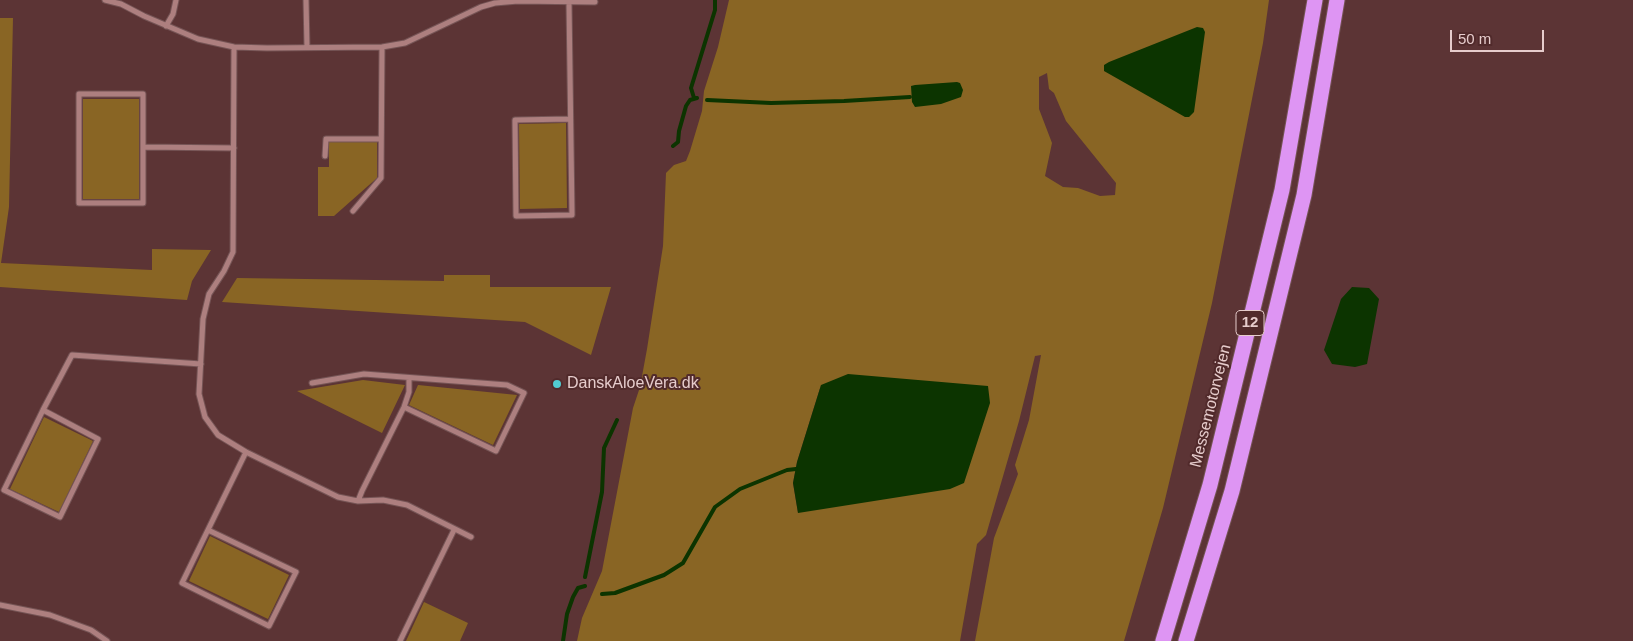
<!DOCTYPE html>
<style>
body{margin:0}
#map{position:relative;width:1633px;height:641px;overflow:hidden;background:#5c3435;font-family:Arial,sans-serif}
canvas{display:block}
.scale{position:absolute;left:1450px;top:30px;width:94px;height:22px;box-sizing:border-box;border:2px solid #e6cccc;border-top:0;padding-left:6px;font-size:15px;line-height:18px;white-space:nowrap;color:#e6cccc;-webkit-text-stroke:4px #512a2b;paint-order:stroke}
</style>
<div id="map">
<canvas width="1633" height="641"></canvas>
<div class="scale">50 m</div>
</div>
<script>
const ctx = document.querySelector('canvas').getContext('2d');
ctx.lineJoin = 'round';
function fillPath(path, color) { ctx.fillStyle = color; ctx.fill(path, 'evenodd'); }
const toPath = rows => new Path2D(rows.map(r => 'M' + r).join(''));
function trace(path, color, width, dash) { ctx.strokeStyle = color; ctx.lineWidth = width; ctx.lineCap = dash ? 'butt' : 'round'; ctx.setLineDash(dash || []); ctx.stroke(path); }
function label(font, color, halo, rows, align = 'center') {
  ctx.font = font + ' Arial,sans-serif'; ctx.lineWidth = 4; ctx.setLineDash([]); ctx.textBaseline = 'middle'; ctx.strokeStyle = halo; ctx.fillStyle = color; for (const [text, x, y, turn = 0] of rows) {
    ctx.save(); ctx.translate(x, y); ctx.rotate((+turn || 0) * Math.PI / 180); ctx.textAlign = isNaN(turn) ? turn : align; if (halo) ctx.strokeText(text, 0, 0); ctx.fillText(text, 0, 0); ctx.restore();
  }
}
const green = toPath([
 [729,0,1269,0,1263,43,1212,303,1163,508,1124,641,975,641,994,538,1018,474,1015,465,1029,420,1041,355,1035,356,1019,421,986,535,977,544,960,641,577,641,582,618,602,571,633,408,640,387,647,349,663,246,666,173,674,165,686,161,690,151,702,111,704,91,718,47],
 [1047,73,1049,89,1054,93,1066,121,1116,183,1115,195,1100,196,1078,188,1063,187,1045,176,1052,143,1039,109,1039,77],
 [821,385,798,513,793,483,797,462],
 [0,18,13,18,9,207,1,263,152,270,152,249,211,250,192,281,187,300,0,287],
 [83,99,139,99,139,199,83,199],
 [566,123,567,208,520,209,519,124],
 [329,142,377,142,377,178,334,216,318,216,318,167,329,167],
 [444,275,490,275,490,287,611,287,591,355,525,322,222,302,237,278,444,281],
 [363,380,405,385,382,433,297,391],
 [418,385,517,395,493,445,409,405],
 [44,417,93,441,59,512,10,489],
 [210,536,289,575,268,619,189,581],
 [424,602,468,623,460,641,406,641]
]);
const water = toPath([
 [1197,27,1203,28,1205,32,1194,112,1189,117,1185,117,1104,71,1104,65,1109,62],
 [957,82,960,83,963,90,961,97,941,104,915,107,912,102,911,86,915,85],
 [1352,287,1369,288,1379,299,1367,364,1355,367,1332,364,1324,350,1341,299],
 [848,374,988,386,990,403,964,483,950,489,798,513,793,483,797,462,821,385]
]);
const stream = toPath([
 [694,98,691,88,715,10,715,0],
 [707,100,771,103,844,101,910,97],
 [673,146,678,142,679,131,686,106,690,100,697,98],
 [585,577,602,492,604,448,617,420],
 [602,594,615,593,664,575,683,563,715,507,740,489,787,470,796,469],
 [563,641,567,614,573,597,578,588,585,586]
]);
const street = toPath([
 [105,0,121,4,144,16,198,39,234,47,267,48,382,47,405,43,481,7,495,3,518,1,595,2],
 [306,0,307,47],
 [569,3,572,215,516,216,515,120,570,119],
 [166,26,173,14,176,0],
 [234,47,233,252,224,271,209,294,203,319,199,394,205,417,218,435,246,452,338,497,358,501,383,500,407,505,471,537],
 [143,147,143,94,79,94,79,203,143,203,143,147,234,148],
 [325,156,326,139,381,139],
 [353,211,381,178,382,47],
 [312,383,364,374,507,385,524,393,496,451,404,407],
 [43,410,4,490,60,517,98,439,43,410,72,355,201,364],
 [358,501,362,491,404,407,409,392,409,378],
 [208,530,296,572,269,626,182,583,246,452],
 [0,605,50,615,91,630,107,641],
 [400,641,454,530]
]);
const highway = toPath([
 [1163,641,1210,485,1282,190,1315,0],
 [1186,641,1232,491,1304,195,1337,0]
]);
const markers = [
 [557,384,5,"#51ccd1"]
];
const shields = [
 [1250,323,28]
];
const shieldNames = [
 ["12",1250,323]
];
const poiNames = [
 ["DanskAloeVera.dk",567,384]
];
const streetNames = [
 ["Messemotorvejen",1211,406,-76]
];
fillPath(green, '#896524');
fillPath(water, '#0c3400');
trace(stream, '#0c3400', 4);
trace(street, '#755455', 7);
trace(highway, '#755455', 17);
trace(street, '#ad7f7f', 5);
trace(highway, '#de95f3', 15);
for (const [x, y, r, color] of markers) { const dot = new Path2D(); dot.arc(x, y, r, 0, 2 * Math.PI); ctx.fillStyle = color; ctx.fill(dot); trace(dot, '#512a2b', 2); }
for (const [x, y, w] of shields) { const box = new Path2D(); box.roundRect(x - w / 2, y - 12.5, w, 25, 4); ctx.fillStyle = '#512a2b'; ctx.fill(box); trace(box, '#e6cccc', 1); }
label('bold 15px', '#e6cccc', null, shieldNames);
label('16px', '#e6cccc', '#512a2b', poiNames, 'left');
label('16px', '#e6cccc', '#512a2b', streetNames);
</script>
